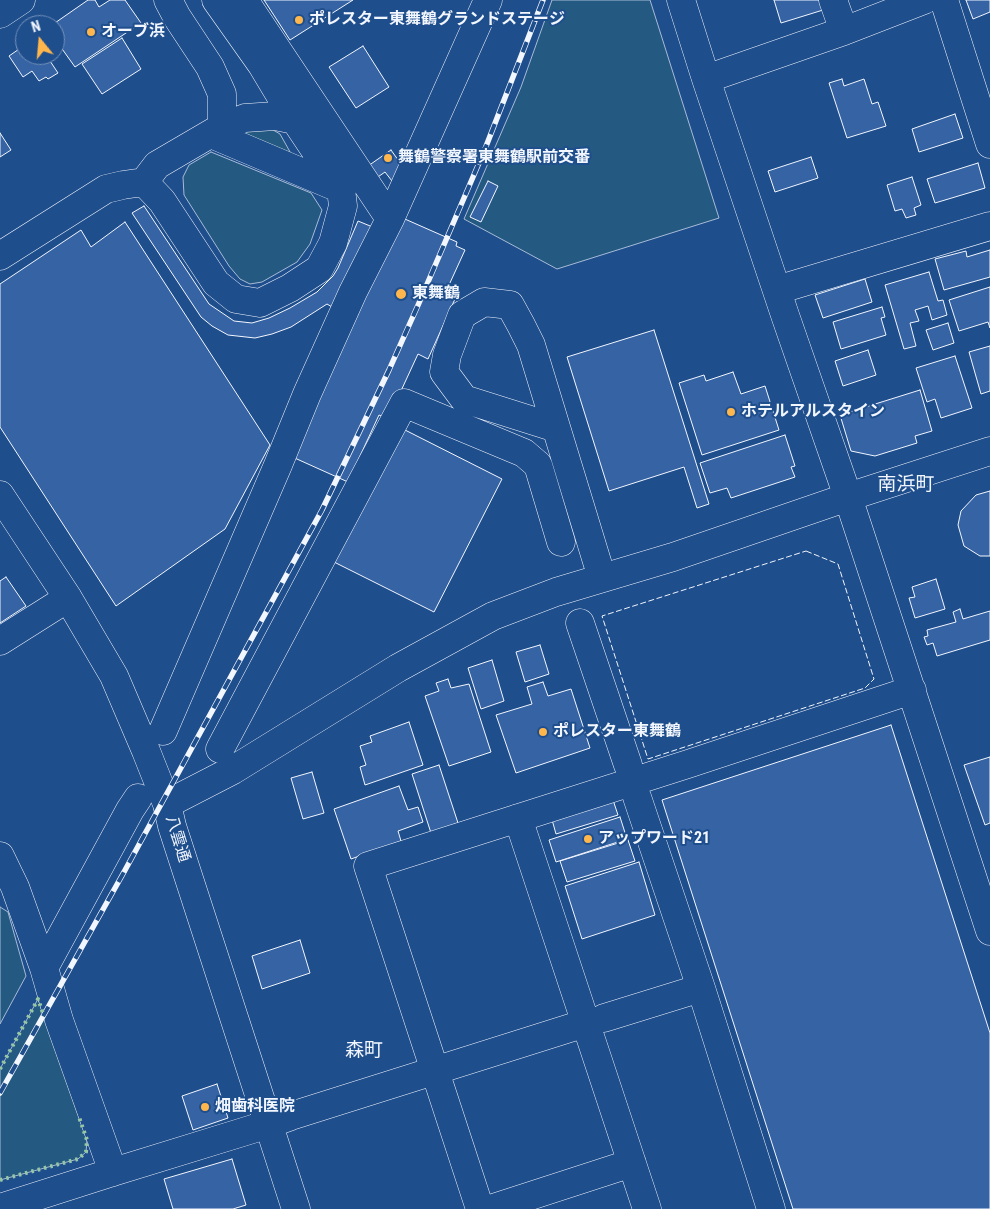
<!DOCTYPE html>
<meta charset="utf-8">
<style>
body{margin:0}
#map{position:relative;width:990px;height:1209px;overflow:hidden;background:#1f4e8c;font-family:"Roboto Condensed",sans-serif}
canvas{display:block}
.north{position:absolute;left:15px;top:15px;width:50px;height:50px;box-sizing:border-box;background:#1f4e8c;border:1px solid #7391ba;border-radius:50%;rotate:343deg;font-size:14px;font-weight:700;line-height:20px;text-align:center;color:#f2f6ff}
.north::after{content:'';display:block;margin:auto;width:18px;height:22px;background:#ffb74d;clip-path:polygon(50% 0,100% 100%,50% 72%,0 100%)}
</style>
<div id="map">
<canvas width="990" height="1209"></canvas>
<div class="north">N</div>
</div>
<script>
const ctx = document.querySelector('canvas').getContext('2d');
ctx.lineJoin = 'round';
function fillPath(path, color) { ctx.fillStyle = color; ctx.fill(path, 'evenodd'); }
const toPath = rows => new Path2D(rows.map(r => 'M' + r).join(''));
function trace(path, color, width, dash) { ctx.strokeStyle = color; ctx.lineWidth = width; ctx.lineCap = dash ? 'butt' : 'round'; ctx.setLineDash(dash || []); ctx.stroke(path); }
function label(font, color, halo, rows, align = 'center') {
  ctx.font = font + ' "Roboto Condensed","Noto Sans JP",sans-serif'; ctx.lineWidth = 4; ctx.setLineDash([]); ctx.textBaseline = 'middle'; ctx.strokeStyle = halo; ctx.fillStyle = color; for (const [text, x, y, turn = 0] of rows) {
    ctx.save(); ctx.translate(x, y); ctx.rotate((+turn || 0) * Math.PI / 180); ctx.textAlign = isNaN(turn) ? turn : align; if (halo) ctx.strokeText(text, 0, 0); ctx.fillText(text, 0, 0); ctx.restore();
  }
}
const green = toPath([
 [552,0,650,0,719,218,557,269,464,219,521,87,552,0],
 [257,127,268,127,280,134,294,159,238,134,257,127],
 [211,152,311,193,322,210,310,244,297,262,262,282,250,284,240,279,229,266,184,195,183,177,189,165,211,152],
 [0,907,8,912,26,976,0,1024,0,907],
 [38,999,87,1140,86,1152,78,1159,0,1180,0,1069,38,999]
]);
const building = toPath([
 [88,0,95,0,99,7,110,0,125,0,141,23,75,67,55,39,55,25,52,25,88,0],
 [264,0,353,0,290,40,264,0],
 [774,0,820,0,823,10,781,23,774,0],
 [966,0,990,0,990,12,973,19,966,0],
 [122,38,141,69,102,94,82,64,122,38],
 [25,45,25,55,46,55,58,73,48,79,46,77,39,81,32,71,23,77,9,56,25,45],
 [363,46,389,87,356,108,329,67,363,46],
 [842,79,844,86,864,79,872,104,878,102,886,126,847,138,829,83,842,79],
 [955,114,963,138,919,152,912,129,955,114],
 [0,133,11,150,0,157,0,133],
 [391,150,406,171,392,181,385,172,375,179,368,166,391,150],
 [811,157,818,178,775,192,768,171,811,157],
 [978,163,985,188,935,203,927,179,978,163],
 [912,177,921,205,914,208,916,215,906,218,902,209,895,211,887,185,912,177],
 [488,181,498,186,481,222,470,217,488,181],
 [144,206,209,304,234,321,252,323,269,318,290,308,317,292,333,276,338,268,358,221,375,228,337,310,327,304,291,327,272,334,255,338,228,335,212,326,201,317,132,213,144,206],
 [398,216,457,242,456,246,465,250,449,285,459,290,428,359,418,354,388,419,379,415,348,482,288,455,398,216],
 [125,222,270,445,225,529,116,606,0,427,0,284,81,230,91,247,125,222],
 [990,250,990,277,944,290,935,259,966,251,967,257,990,250],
 [929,272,938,301,943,300,947,315,932,320,928,306,915,310,919,321,910,323,916,346,904,349,885,285,929,272],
 [865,279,872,302,823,318,815,295,865,279],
 [990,287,990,328,988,322,959,331,949,300,990,287],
 [882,307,885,317,881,318,886,335,841,349,833,322,882,307],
 [948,323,954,343,933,350,926,330,948,323],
 [654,330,709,504,697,508,684,467,609,491,567,357,654,330],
 [990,346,990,391,981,394,969,352,990,346],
 [868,350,876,375,843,386,835,361,868,350],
 [955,356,972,408,941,418,935,399,927,402,916,368,955,356],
 [733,372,741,394,765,386,779,430,702,455,679,383,704,375,706,381,733,372],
 [920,390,932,431,915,436,917,443,875,456,851,451,840,415,920,390],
 [403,429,502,479,434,612,334,562,403,429],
 [785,435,795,466,791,467,795,477,731,498,727,488,710,493,700,463,785,435],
 [990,491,990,556,980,556,964,546,958,525,961,511,976,495,990,491],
 [6,577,26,606,0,623,0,581,6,577],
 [936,579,945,609,915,618,909,598,915,597,912,587,936,579],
 [960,609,963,619,990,611,990,640,937,656,933,643,927,645,924,637,928,636,927,630,956,622,953,612,960,609],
 [540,645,549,674,525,682,516,652,540,645],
 [492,660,504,701,481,709,468,668,492,660],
 [448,679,451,688,469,684,491,752,449,766,425,696,439,691,436,683,448,679],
 [543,682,548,696,571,689,590,748,516,773,496,715,532,704,527,687,543,682],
 [409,722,423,765,365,785,360,767,366,765,360,746,372,742,370,736,409,722],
 [891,725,990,1033,990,1209,793,1209,662,800,891,725],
 [990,757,990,823,985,825,964,765,990,757],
 [439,765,458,823,431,833,412,774,439,765],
 [312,772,324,813,303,819,291,778,312,772],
 [399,786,408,810,418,807,423,822,398,831,401,841,351,859,334,809,399,786],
 [612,797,618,815,556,834,551,816,612,797],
 [620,817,627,839,556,862,549,840,620,817],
 [628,840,635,861,567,882,560,861,628,840],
 [639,862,655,915,582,939,565,886,639,862],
 [300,940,310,973,262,989,252,956,300,940],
 [217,1084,228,1118,193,1130,182,1096,217,1084],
 [232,1159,246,1205,233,1209,173,1209,164,1179,232,1159]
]);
const minor = toPath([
 [168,0,177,17,210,67,222,94,222,127],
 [216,0,262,65,295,120,341,189,343,206,333,243,319,269,290,288,260,303,236,299,216,283,162,201,144,182,157,165,222,127,245,118,275,116,295,120],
 [681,0,706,79,786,318,848,497,990,931],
 [833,0,844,31],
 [944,0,990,144],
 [0,14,21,0],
 [706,79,844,31,924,0],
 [211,134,341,189],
 [390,219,488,0],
 [0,256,106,189,123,185,144,182],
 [777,290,990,226],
 [556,428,464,399,444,372,447,355,462,315,484,302,510,305,521,325,531,345,602,578],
 [0,495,68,598,114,676,146,751,167,804,172,826,296,1209],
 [580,623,628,765],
 [0,641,68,598],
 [163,731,278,465,307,394,353,292,390,219,244,0],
 [220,749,404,403,524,453,538,465,561,542],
 [637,797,701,988,771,1209],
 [167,804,233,770,398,668,493,616,556,592,673,557,848,497,990,451],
 [518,818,647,1209],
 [0,856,15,887,44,968,59,1020,113,1172],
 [44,968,130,810,138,798],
 [604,1018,701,988],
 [0,1208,113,1172,269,1124,291,1116,586,1023],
 [480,1209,368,866,688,764,912,690],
 [490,1209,632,1163]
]);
const rail = toPath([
 [0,1093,124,872,322,510,389,370,419,303,485,149,543,0]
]);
const hedge = toPath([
 [0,1069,38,999,44,1016],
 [0,1180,78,1159,86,1152,87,1140,79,1117]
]);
const fence = toPath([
 [806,551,838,564,874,679,865,688,648,759,602,616,806,551]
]);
const markers = [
 [299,20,5,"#ffb74d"],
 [91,32,5,"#ffb74d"],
 [388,158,5,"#ffb74d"],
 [401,294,6,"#ffb74d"],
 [731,412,5,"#ffb74d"],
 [543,732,5,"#ffb74d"],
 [588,839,5,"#ffb74d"],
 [205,1107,5,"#ffb74d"]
];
const poiNames = [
 ["ポレスター東舞鶴グランドステージ",309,20],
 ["オーブ浜",101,32],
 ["舞鶴警察署東舞鶴駅前交番",398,158],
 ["東舞鶴",412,294],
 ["ホテルアルスタイン",741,412],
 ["ポレスター東舞鶴",553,732],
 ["アップワード21",598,839],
 ["畑歯科医院",215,1107]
];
const streetNames = [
 ["八雲通",177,839,73]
];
const quarterNames = [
 ["南浜町",906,485],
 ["森町",364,1051]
];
fillPath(green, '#245a82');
trace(green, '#a8bbd7', 1);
fillPath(building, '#3563a3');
trace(building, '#f2f6ff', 1);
trace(minor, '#f2f6ff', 29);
trace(minor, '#1f4e8c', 28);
trace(rail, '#f2f6ff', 5.5);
trace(rail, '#1f4e8c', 4, [11]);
trace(hedge, '#97c8a6', 4, [2.5, 4]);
trace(fence, '#f2f6ff', 1, [6, 2.5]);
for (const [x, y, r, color] of markers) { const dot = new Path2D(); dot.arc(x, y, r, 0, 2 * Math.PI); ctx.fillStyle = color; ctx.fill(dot); trace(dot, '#1f4e8c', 2); }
label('bold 16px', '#f2f6ff', '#1f4e8c', poiNames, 'left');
label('16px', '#f2f6ff', '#1f4e8c', streetNames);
label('19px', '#f2f6ff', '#1f4e8c', quarterNames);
</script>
